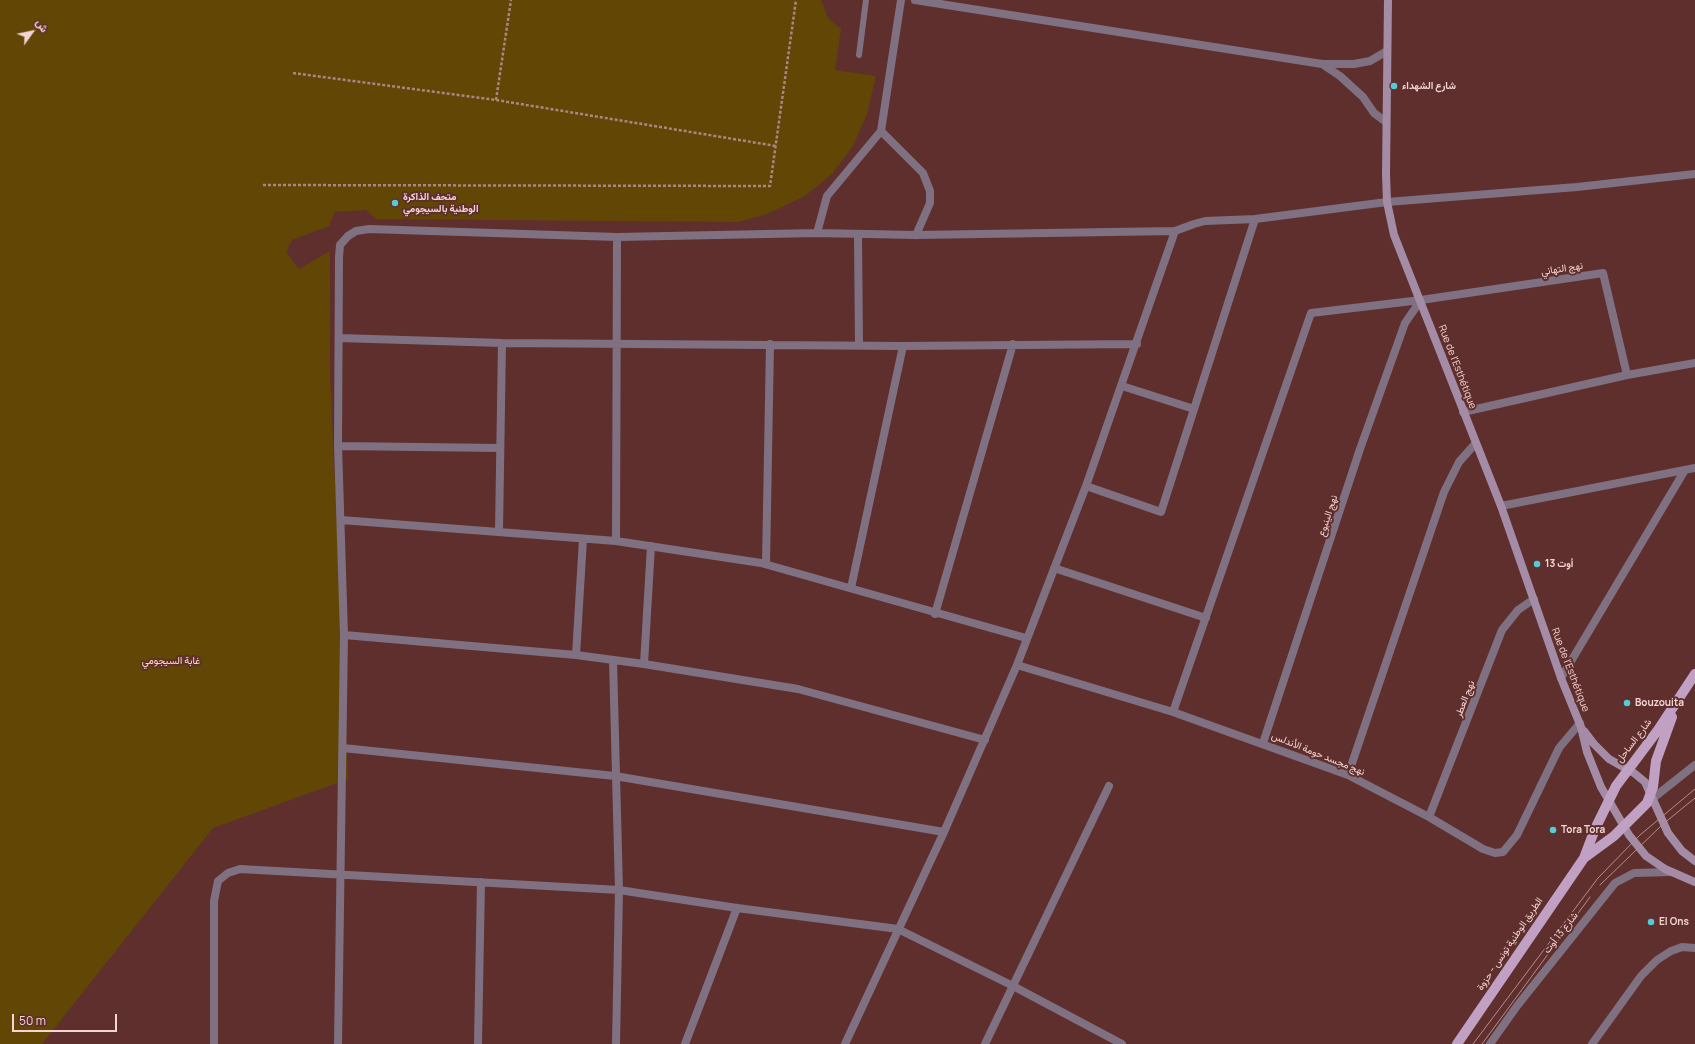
<!DOCTYPE html>
<meta charset="utf-8">
<style>
body{margin:0}
#map{position:relative;width:1695px;height:1044px;overflow:hidden;background:#5f2f2e;font-family:Manrope,Vazirmatn,sans-serif}
canvas{display:block}
.north{position:absolute;left:12px;top:12px;width:40px;height:40px;-webkit-text-stroke:3px #5f2f2e;paint-order:stroke;rotate:57deg;font-size:11px;font-weight:700;line-height:16px;text-align:center;color:#f4d5d3}
.north::after{content:'';display:block;margin:auto;width:14px;height:18px;background:#f4d5d3;clip-path:polygon(50% 0,100% 100%,50% 72%,0 100%)}
.scale{position:absolute;left:12px;top:1014px;width:105px;height:18px;box-sizing:border-box;border:2px solid #f4d5d3;border-top:0;padding-left:5px;font-size:12px;line-height:14px;white-space:nowrap;color:#f4d5d3;-webkit-text-stroke:3px #5f2f2e;paint-order:stroke}
</style>
<div id="map">
<canvas width="1695" height="1044"></canvas>
<div class="north">ش</div>
<div class="scale">50 m</div>
</div>
<script>
const ctx = document.querySelector('canvas').getContext('2d');
ctx.lineJoin = 'round';
function fillPath(path, color) { ctx.fillStyle = color; ctx.fill(path, 'evenodd'); }
const toPath = rows => new Path2D(rows.map(r => 'M' + r).join(''));
function trace(path, color, width, dash) { ctx.strokeStyle = color; ctx.lineWidth = width; ctx.lineCap = dash ? 'butt' : 'round'; ctx.setLineDash(dash || []); ctx.stroke(path); }
function label(font, color, halo, rows, align = 'center') {
  ctx.font = font + ' Manrope,Vazirmatn,sans-serif'; ctx.lineWidth = 4; ctx.setLineDash([]); ctx.textBaseline = 'middle'; ctx.strokeStyle = halo; ctx.fillStyle = color; for (const [text, x, y, turn = 0] of rows) {
    ctx.save(); ctx.translate(x, y); ctx.rotate((+turn || 0) * Math.PI / 180); ctx.textAlign = isNaN(turn) ? turn : align; if (halo) ctx.strokeText(text, 0, 0); ctx.fillText(text, 0, 0); ctx.restore();
  }
}
const green = toPath([
 [0,0,821,0,828,18,841,29,835,70,876,76,867,114,853,146,832,174,805,196,767,214,739,222,376,219,366,210,335,212,329,226,292,240,286,252,299,269,330,251,330,374,348,779,213,828,42,1044,0,1044]
]);
const path = toPath([
 [293,73,496,100,776,146],
 [496,100,511,0],
 [263,185,770,186,796,0]
]);
const lane = toPath([
 [859,55,866,0]
]);
const street = toPath([
 [915,0,1322,64,1354,64,1370,61,1387,51],
 [1322,64,1340,76,1363,97,1374,113,1386,122],
 [881,131,923,173,930,191,930,203,916,235],
 [817,233,827,196,881,131,901,0],
 [858,235,859,345],
 [339,338,502,343,903,346,1137,344],
 [1122,386,1194,409],
 [1463,412,1627,375,1695,363],
 [338,446,500,448],
 [1086,486,1161,512,1255,219],
 [1501,506,1695,468],
 [341,520,616,541,761,563,1026,638],
 [499,531,502,343],
 [616,541,617,237],
 [766,564,770,344],
 [1054,568,1206,618],
 [851,588,903,346],
 [935,614,1013,344],
 [344,635,576,655,644,664,798,689,985,740],
 [576,655,583,539],
 [613,660,619,890,616,1044],
 [644,664,651,546],
 [1017,665,1173,712,1348,775,1429,817,1483,849,1495,853,1503,852,1517,835,1559,748,1580,723],
 [1561,678,1685,470],
 [1173,712,1311,313,1421,300,1603,273,1627,375],
 [1263,743,1360,449,1405,323,1421,300],
 [343,748,615,776,944,832],
 [1348,775,1444,492,1459,462,1475,444],
 [1647,803,1695,765],
 [1429,817,1502,630,1518,610,1534,599],
 [214,1044,214,901,218,881,228,873,240,869,619,890,737,908,898,929,1013,986,1122,1044],
 [338,1044,344,635,338,446,339,257,340,245,348,236,356,231,369,229,617,237,817,233,916,235,1175,231,1194,224,1205,221,1255,219,1387,202,1577,187,1695,174],
 [478,1044,481,882],
 [685,1044,737,908],
 [845,1044,944,832,1017,665,1086,486,1175,231],
 [985,1044,1109,786],
 [1490,1044,1517,1006,1615,883,1634,873,1671,872],
 [1592,1044,1641,976,1657,960,1671,951,1682,947,1695,948]
]);
const secondary = toPath([
 [1388,0,1386,174,1387,202,1394,235,1501,506,1561,678,1581,727,1587,752,1601,787,1629,835,1646,856,1665,869,1695,882],
 [1584,731,1594,744,1609,759,1634,773,1645,782,1668,833,1682,851,1695,861]
]);
const primary = toPath([
 [1584,858,1614,836,1647,803,1653,787,1656,761,1672,717],
 [1457,1044,1584,858,1595,829,1616,786,1658,730,1695,674]
]);
const tram = toPath([
 [1600,885,1663,824,1695,798],
 [1473,1044,1598,878,1640,835,1695,789],
 [1482,1044,1590,897]
]);
const markers = [
 [1394,86,4,"#52ccd5"],
 [395,203,4,"#52ccd5"],
 [1537,564,4,"#52ccd5"],
 [1627,703,4,"#52ccd5"],
 [1553,830,4,"#52ccd5"],
 [1651,922,4,"#52ccd5"]
];
const poiNames = [
 ["شارع الشهداء",1402,86],
 ["متحف الذاكرة",403,197],
 ["الوطنية بالسيجومي",403,209],
 ["13 أوت",1545,564],
 ["Bouzouita",1635,703],
 ["Tora Tora",1561,830],
 ["El Ons",1659,922]
];
const streetNames = [
 ["نهج التهاني",1562,269,-9],
 ["Rue de l'Esthétique",1457,367,69],
 ["نهج الينبوع",1328,516,-72],
 ["Rue de l'Esthétique",1570,670,69],
 ["نهج العطر",1465,699,-69],
 ["شارع الساحل",1634,741,-53],
 ["نهج مجسد حومة الأندلس",1318,754,22],
 ["شارع 13 أوت",1561,933,-52],
 ["الطريق الوطنية تونس - حزوة",1510,944,-56]
];
const parkNames = [
 ["غابة السيجومي",171,661]
];
fillPath(green, '#614605');
trace(path, '#ad8584', 2.5, [3, 2]);
trace(lane, '#807182', 6);
trace(street, '#807182', 8);
trace(secondary, '#a48ca7', 8);
trace(primary, '#c0a1c4', 10);
trace(tram, '#b38d8b', 1);
for (const [x, y, r, color] of markers) { const dot = new Path2D(); dot.arc(x, y, r, 0, 2 * Math.PI); ctx.fillStyle = color; ctx.fill(dot); trace(dot, '#5f2f2e', 1.5); }
label('bold 10px', '#f4d5d3', '#5f2f2e', poiNames, 'left');
label('10px', '#f4d5d3', '#5f2f2e', streetNames);
label('10px', '#f7e1b8', '#5f2f2e', parkNames);
</script>
